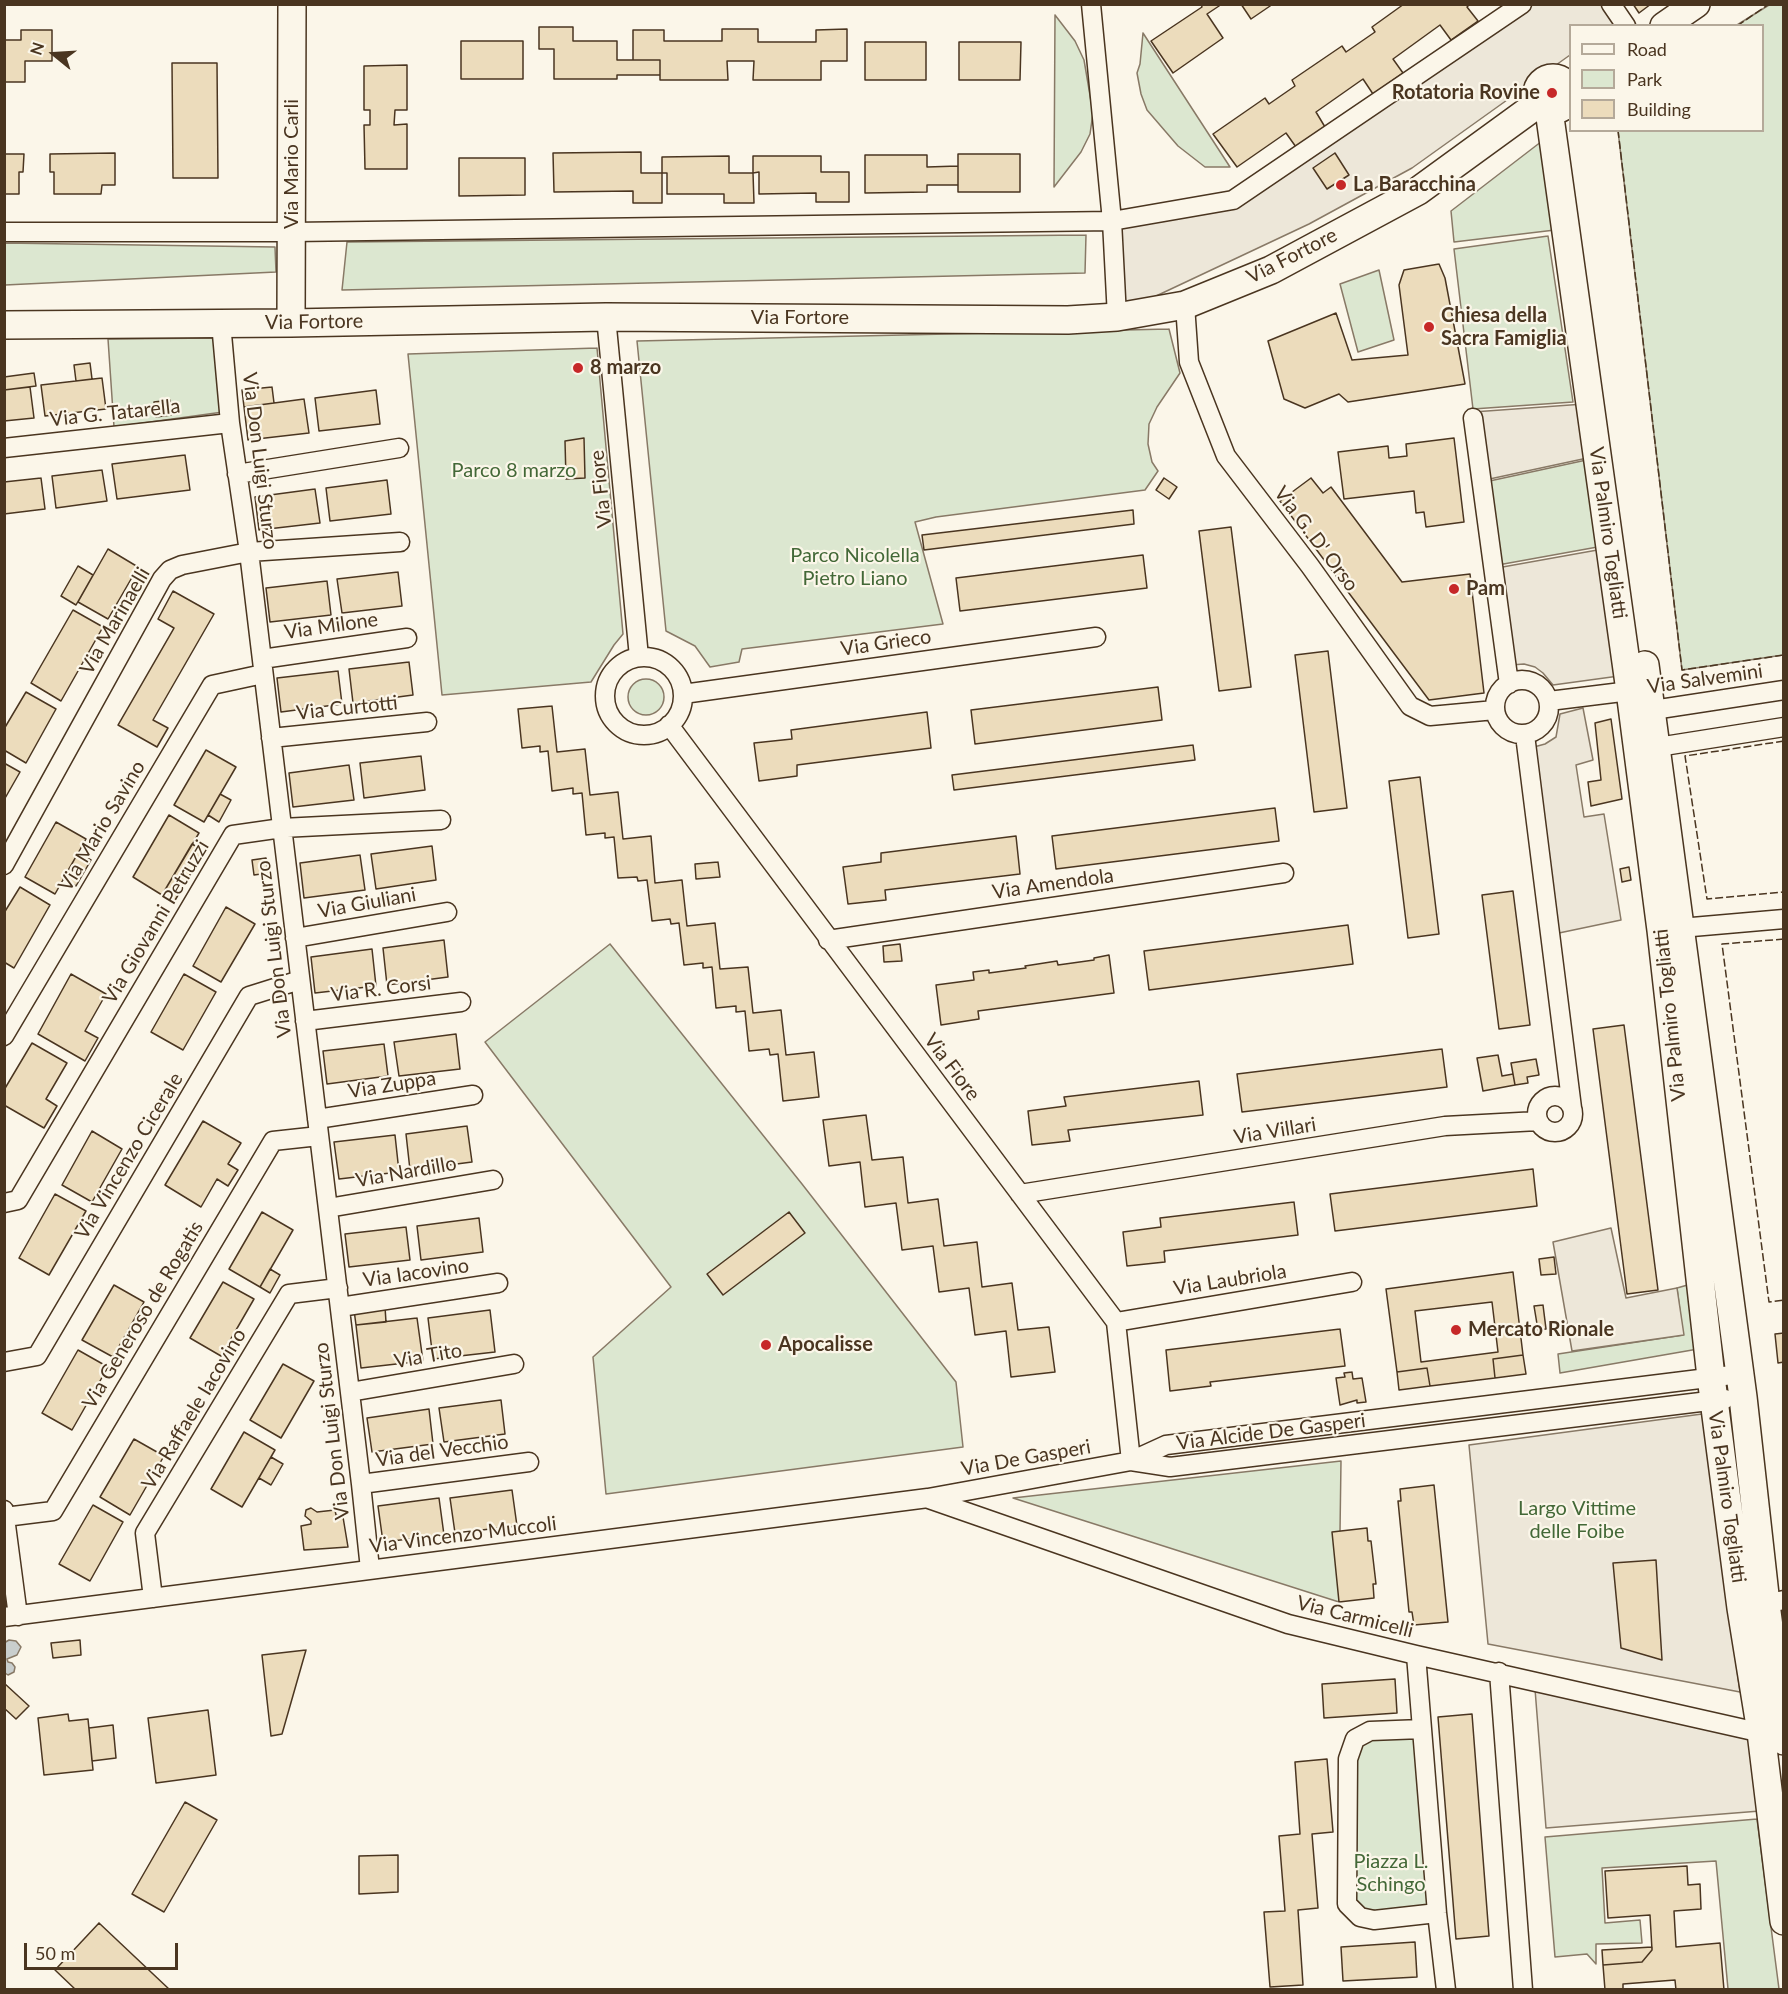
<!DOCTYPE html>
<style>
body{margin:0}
#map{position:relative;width:1788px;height:1994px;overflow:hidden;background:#fbf6e9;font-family:Lato,sans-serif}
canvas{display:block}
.frame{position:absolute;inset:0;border:6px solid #4a3520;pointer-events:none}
.legend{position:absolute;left:1569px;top:24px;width:195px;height:108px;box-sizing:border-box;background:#fbf6e9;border:2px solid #b4a999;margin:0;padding:8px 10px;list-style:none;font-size:18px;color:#4a3520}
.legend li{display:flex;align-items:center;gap:12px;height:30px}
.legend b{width:30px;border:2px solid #b4a999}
.north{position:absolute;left:24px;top:24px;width:60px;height:60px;-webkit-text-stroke:4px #fbf6e9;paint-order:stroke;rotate:288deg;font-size:16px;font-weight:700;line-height:24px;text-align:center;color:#4a3520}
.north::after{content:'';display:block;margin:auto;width:21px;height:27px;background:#4a3520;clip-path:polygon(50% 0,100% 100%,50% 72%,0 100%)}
.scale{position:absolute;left:24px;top:1943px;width:154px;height:27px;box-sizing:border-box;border:3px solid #4a3520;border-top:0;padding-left:8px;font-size:18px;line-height:21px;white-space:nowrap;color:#4a3520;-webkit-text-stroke:4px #fbf6e9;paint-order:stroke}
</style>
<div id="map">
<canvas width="1788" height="1994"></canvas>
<div class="frame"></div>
<ul class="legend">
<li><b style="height:8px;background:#fbf6e9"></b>Road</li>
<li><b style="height:16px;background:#dce7d0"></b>Park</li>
<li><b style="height:16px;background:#ecdcbc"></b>Building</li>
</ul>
<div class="north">N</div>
<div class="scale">50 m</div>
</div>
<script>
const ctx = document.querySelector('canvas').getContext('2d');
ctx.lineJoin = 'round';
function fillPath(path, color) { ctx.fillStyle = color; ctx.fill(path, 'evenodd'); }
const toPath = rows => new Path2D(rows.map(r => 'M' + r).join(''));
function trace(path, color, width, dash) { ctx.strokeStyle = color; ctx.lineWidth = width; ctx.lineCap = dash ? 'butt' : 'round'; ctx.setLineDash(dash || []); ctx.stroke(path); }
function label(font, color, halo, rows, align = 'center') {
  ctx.font = font + ' Lato,sans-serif'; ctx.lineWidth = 4.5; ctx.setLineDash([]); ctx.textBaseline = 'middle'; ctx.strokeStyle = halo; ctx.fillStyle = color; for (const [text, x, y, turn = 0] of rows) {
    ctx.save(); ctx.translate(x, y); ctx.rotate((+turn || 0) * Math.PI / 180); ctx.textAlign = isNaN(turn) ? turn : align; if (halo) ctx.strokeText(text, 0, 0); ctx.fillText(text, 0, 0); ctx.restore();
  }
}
const green = toPath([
 [1769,5,1784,5,1783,655,1682,670,1618,131,1762,130,1762,26,1737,25,1769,5],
 [1055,15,1075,41,1084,60,1093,113,1090,134,1081,152,1054,187,1055,15],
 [1143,33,1230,167,1205,167,1178,146,1147,110,1141,94,1137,73,1140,64,1143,33],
 [1546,138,1555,230,1454,242,1451,211,1546,138],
 [1086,235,1085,273,342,290,347,242,1086,235],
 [1548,236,1573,402,1473,409,1454,249,1548,236],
 [4,243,275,247,276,272,5,285,4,243],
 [1379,270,1394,340,1358,352,1340,284,1379,270],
 [1169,329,1180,373,1157,407,1149,424,1148,444,1152,462,1158,471,1145,490,936,517,915,522,943,624,742,649,739,662,710,667,695,646,666,631,637,341,1169,329],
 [217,338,223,412,114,427,108,339,217,338],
 [597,348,623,634,614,645,591,682,442,695,408,354,597,348],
 [1591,459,1603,546,1498,565,1485,482,1591,459],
 '628 697a18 18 0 1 1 36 0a18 18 0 1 1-36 0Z',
 [610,944,802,1184,956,1382,963,1447,606,1494,593,1357,671,1287,485,1042,610,944],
 [1691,1284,1698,1349,1560,1373,1558,1354,1683,1335,1677,1288,1691,1284],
 [1341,1461,1339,1602,1013,1498,1341,1461],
 [1422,1729,1437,1913,1374,1920,1347,1904,1355,1739,1422,1729],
 [1757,1819,1779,1989,1728,1989,1716,1861,1602,1868,1605,1923,1640,1920,1642,1943,1596,1944,1596,1964,1587,1954,1555,1957,1545,1837,1757,1819]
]);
const parking = toPath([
 [1529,5,1607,5,1618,21,1612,25,1570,26,1570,55,1412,168,1309,224,1120,313,1115,224,1234,204,1529,5],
 [1584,404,1592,457,1485,480,1473,412,1584,404],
 [1603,549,1619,676,1553,685,1543,673,1535,667,1524,664,1511,665,1497,568,1603,549],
 [1583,708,1593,760,1576,765,1584,817,1604,814,1621,920,1559,933,1534,747,1545,744,1556,737,1560,714,1583,708],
 [1611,1228,1626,1298,1677,1288,1684,1335,1572,1351,1553,1242,1611,1228],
 [1702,1414,1740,1692,1488,1644,1469,1445,1702,1414],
 [1535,1689,1753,1737,1760,1811,1546,1828,1535,1689]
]);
const water = toPath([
 [9,1640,16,1641,21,1647,17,1655,7,1659,8,1662,12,1663,15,1667,14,1672,8,1675,5,1673,4,1643,9,1640]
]);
const building = toPath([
 [1201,4,1222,4,1207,14,1223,38,1173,73,1151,41,1202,7,1201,4],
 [1241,4,1273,4,1251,19,1241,4],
 [1404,4,1470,4,1467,7,1478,21,1451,40,1440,25,1393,59,1403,73,1373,94,1363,79,1316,112,1325,127,1296,147,1286,133,1237,167,1213,134,1265,98,1269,104,1295,86,1292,80,1342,46,1346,52,1375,32,1372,27,1404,4],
 [1633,4,1651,4,1639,13,1633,4],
 [539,27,573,27,573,41,617,41,617,60,660,60,660,75,617,75,617,79,554,79,554,49,539,49,539,27],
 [722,29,758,29,758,42,816,42,816,30,847,29,847,61,821,61,821,80,753,80,754,61,727,61,728,80,660,80,660,60,633,60,633,30,664,30,664,41,722,41,722,29],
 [21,30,52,30,52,61,25,61,25,82,4,82,4,40,21,40,21,30],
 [461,41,523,41,523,79,461,79,461,41],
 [865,42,926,42,926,80,865,80,865,42],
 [959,42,1021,42,1020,80,959,80,959,42],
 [172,63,217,63,218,178,173,178,172,63],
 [407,65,407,110,395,110,394,125,407,124,407,169,365,169,364,125,370,125,370,110,364,110,364,66,407,65],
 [641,152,641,173,662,173,662,203,633,203,633,191,554,192,553,153,641,152],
 [115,153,115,185,102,185,101,194,54,194,54,172,50,172,50,154,115,153],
 [1335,153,1349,175,1327,189,1313,168,1335,153],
 [4,154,24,154,23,172,19,172,19,194,4,194,4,154],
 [958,154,1020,154,1020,192,958,192,958,154],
 [865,155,927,155,927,167,958,166,958,185,927,185,927,192,865,193,865,155],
 [729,156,729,173,753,173,754,203,724,203,724,194,667,194,667,173,662,173,662,157,729,156],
 [753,156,821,156,821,172,849,172,849,202,816,202,816,193,759,194,759,172,753,173,753,156],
 [459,158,525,158,525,195,459,196,459,158],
 [1439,264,1445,278,1465,384,1348,402,1339,394,1305,408,1284,399,1268,341,1336,313,1352,360,1408,355,1399,285,1404,270,1439,264],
 [90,363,92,379,76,381,74,365,90,363],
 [34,373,36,386,4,390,4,377,34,373],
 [102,378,106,409,45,416,41,385,102,378],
 [30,387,34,418,4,421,4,390,30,387],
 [272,387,274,403,244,407,242,390,272,387],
 [376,390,380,424,319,431,315,398,376,390],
 [304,399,309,433,248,440,244,407,304,399],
 [170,400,171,415,156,417,154,402,170,400],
 [584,438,585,478,566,479,565,441,584,438],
 [1454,438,1464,522,1426,527,1424,512,1416,513,1414,491,1344,499,1338,452,1388,446,1389,458,1407,456,1406,444,1454,438],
 [185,455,190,490,117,499,112,464,185,455],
 [102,470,107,501,56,508,52,476,102,470],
 [41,478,45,509,4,514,4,482,41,478],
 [1164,478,1177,487,1169,499,1156,490,1164,478],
 [1311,478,1323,493,1331,487,1402,582,1470,574,1484,693,1429,700,1280,501,1311,478],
 [387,480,391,514,330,521,326,488,387,480],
 [315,489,320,523,259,530,255,497,315,489],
 [1133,510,1134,524,924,550,922,535,1133,510],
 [1231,527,1251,687,1219,691,1199,531,1231,527],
 [108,549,138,567,108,619,78,602,108,549],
 [1143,555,1147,588,960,611,956,578,1143,555],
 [78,566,93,575,76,605,61,596,78,566],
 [398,572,402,606,342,613,337,579,398,572],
 [327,581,331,615,270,622,266,588,327,581],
 [173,591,214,614,153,720,168,728,157,747,118,725,174,628,158,619,173,591],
 [73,610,103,627,61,701,31,683,73,610],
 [1328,651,1347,808,1314,812,1295,655,1328,651],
 [409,662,413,695,353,703,349,669,409,662],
 [338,671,342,704,281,712,277,678,338,671],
 [1158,687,1162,720,975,744,971,710,1158,687],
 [26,692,56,709,26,763,4,750,4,729,26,692],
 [552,706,557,752,585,749,590,795,618,792,623,839,651,836,655,883,682,880,687,926,715,923,720,969,748,967,753,1013,781,1010,786,1055,814,1052,819,1097,783,1101,778,1054,770,1055,769,1049,749,1051,745,1011,736,1012,736,1006,716,1008,712,967,703,968,703,963,684,965,679,923,671,924,670,919,652,921,647,880,638,881,637,877,618,878,614,837,605,838,605,833,586,835,582,793,573,794,573,788,552,791,548,751,540,752,540,746,522,748,518,709,552,706],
 [927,712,931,748,797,765,797,776,759,781,754,743,792,739,791,730,927,712],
 [1611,719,1622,799,1591,806,1588,782,1601,780,1595,723,1611,719],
 [1193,745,1195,760,954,790,952,775,1193,745],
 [206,750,236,767,204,822,174,805,206,750],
 [421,756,425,790,364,798,360,763,421,756],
 [4,763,20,772,4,800,4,763],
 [349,765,354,800,293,807,289,773,349,765],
 [1420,777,1439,934,1408,938,1389,781,1420,777],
 [220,794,231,800,219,822,208,815,220,794],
 [1275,808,1279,841,1056,869,1052,836,1275,808],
 [169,815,199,833,162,895,133,877,169,815],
 [56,822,86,839,55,894,25,877,56,822],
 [1016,836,1020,874,885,890,886,900,848,904,843,867,881,862,881,853,1016,836],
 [192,844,204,851,174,902,162,895,192,844],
 [432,846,436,880,376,889,371,854,432,846],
 [78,853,91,860,76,886,63,879,78,853],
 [360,855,365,890,304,898,300,863,360,855],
 [266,858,268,873,254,875,252,860,266,858],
 [718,862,720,877,696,879,695,864,718,862],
 [1629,867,1631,880,1622,882,1620,869,1629,867],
 [20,887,50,905,14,968,4,962,4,913,20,887],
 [1513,891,1530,1025,1499,1029,1482,895,1513,891],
 [226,907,255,924,221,982,193,966,226,907],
 [1348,925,1353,964,1149,990,1144,951,1348,925],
 [444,940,448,977,387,985,383,948,444,940],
 [900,944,902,961,884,962,883,946,900,944],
 [372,949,376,986,315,993,311,957,372,949],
 [1109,955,1114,993,978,1011,979,1019,941,1025,936,985,974,980,973,972,989,970,989,973,1026,968,1025,966,1057,961,1058,965,1094,960,1094,958,1109,955],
 [71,974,106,994,85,1031,98,1038,85,1061,38,1034,71,974],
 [184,974,216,992,183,1050,151,1032,184,974],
 [1624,1025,1658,1290,1627,1294,1593,1029,1624,1025],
 [456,1034,460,1069,399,1076,394,1042,456,1034],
 [32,1043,67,1063,46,1099,57,1106,44,1128,4,1105,4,1090,32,1043],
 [384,1044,388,1076,327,1084,323,1051,384,1044],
 [1442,1049,1447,1087,1242,1112,1237,1074,1442,1049],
 [1498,1055,1502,1076,1513,1074,1515,1085,1483,1091,1477,1058,1498,1055],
 [1536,1059,1539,1075,1527,1077,1528,1083,1515,1085,1511,1063,1536,1059],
 [1199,1081,1203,1115,1068,1130,1070,1141,1032,1145,1028,1111,1066,1106,1064,1097,1199,1081],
 [866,1115,872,1160,903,1157,908,1203,938,1199,944,1246,977,1242,982,1287,1012,1283,1018,1330,1049,1327,1055,1372,1011,1377,1006,1331,975,1335,969,1288,939,1292,933,1246,902,1250,896,1203,865,1207,860,1162,829,1166,823,1120,866,1115],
 [203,1121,241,1143,228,1164,238,1170,228,1186,217,1179,201,1207,165,1185,203,1121],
 [467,1126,472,1162,410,1170,406,1134,467,1126],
 [92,1131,122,1149,92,1202,62,1185,92,1131],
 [395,1135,399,1172,339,1179,334,1142,395,1135],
 [1533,1169,1537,1206,1335,1231,1330,1194,1533,1169],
 [55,1194,86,1211,49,1275,19,1258,55,1194],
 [1294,1202,1298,1235,1164,1251,1165,1262,1127,1266,1123,1232,1161,1227,1160,1218,1294,1202],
 [262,1212,293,1230,260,1287,229,1269,262,1212],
 [789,1212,805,1233,723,1295,707,1274,789,1212],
 [479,1218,483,1252,421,1260,417,1226,479,1218],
 [406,1227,410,1260,349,1267,345,1234,406,1227],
 [1554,1257,1556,1274,1541,1275,1539,1259,1554,1257],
 [270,1269,280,1275,270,1293,260,1287,270,1269],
 [1513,1272,1523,1355,1493,1359,1495,1378,1430,1386,1427,1368,1397,1372,1386,1289,1513,1272],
 [1492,1302,1498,1352,1421,1362,1415,1311,1492,1302],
 [223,1282,254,1299,221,1356,190,1338,223,1282],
 [114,1285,144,1302,113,1357,82,1340,114,1285],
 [1543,1305,1546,1329,1538,1330,1534,1306,1543,1305],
 [385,1307,386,1322,356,1325,354,1310,385,1307],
 [490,1310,495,1352,433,1359,428,1318,490,1310],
 [417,1318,423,1361,361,1368,356,1325,417,1318],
 [1340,1329,1345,1366,1210,1382,1211,1386,1170,1391,1166,1350,1340,1329],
 [1784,1333,1784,1362,1778,1363,1775,1334,1784,1333],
 [78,1350,108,1367,72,1430,42,1413,78,1350],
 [1523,1355,1526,1374,1495,1378,1493,1359,1523,1355],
 [283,1364,314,1381,281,1438,250,1420,283,1364],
 [1427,1368,1430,1386,1399,1390,1397,1372,1427,1368],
 [1352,1372,1353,1379,1362,1378,1366,1402,1357,1403,1357,1400,1340,1405,1336,1378,1345,1377,1344,1373,1352,1372],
 [501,1400,505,1434,444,1442,439,1408,501,1400],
 [429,1409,433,1444,372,1452,367,1418,429,1409],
 [244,1432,275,1450,242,1507,211,1489,244,1432],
 [134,1439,164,1456,130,1515,100,1497,134,1439],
 [271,1457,283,1464,271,1485,259,1478,271,1457],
 [1434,1485,1448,1622,1414,1625,1412,1612,1409,1612,1398,1501,1401,1501,1400,1489,1434,1485],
 [512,1490,517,1526,455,1533,450,1498,512,1490],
 [439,1498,444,1535,383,1542,378,1506,439,1498],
 [93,1505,123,1522,90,1581,59,1564,93,1505],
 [311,1508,317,1512,335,1510,336,1515,343,1517,348,1547,304,1550,301,1526,311,1524,311,1521,305,1516,306,1510,311,1508],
 [1367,1528,1368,1541,1371,1541,1376,1584,1373,1584,1374,1598,1339,1602,1332,1532,1367,1528],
 [1656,1560,1660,1628,1662,1660,1621,1648,1613,1563,1656,1560],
 [80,1640,81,1655,53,1658,51,1643,80,1640],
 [306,1650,282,1734,271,1736,262,1655,306,1650],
 [1395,1679,1397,1713,1324,1718,1322,1684,1395,1679],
 [4,1683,29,1706,16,1719,4,1708,4,1683],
 [208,1710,216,1775,156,1783,148,1718,208,1710],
 [68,1714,69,1721,88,1719,93,1770,44,1775,38,1718,68,1714],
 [1472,1714,1489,1936,1456,1939,1438,1717,1472,1714],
 [113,1725,116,1758,92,1761,89,1728,113,1725],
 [1327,1759,1333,1832,1312,1834,1318,1908,1298,1910,1303,1985,1270,1987,1264,1912,1285,1911,1279,1836,1300,1834,1295,1762,1327,1759],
 [185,1802,217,1820,164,1912,132,1894,185,1802],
 [398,1855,398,1892,359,1894,359,1856,398,1855],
 [1687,1866,1688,1885,1700,1884,1701,1909,1674,1911,1676,1947,1720,1943,1724,1990,1676,1990,1675,1980,1623,1984,1623,1990,1605,1990,1603,1965,1642,1962,1652,1950,1650,1915,1608,1918,1605,1871,1687,1866],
 [99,1923,170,1990,76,1990,55,1970,99,1923],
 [1415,1942,1417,1977,1343,1981,1341,1947,1415,1942],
 [1652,1947,1652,1950,1642,1962,1603,1965,1602,1950,1652,1947]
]);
const street = toPath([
 [1091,4,1112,221,1117,317],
 [1611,4,1626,26],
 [4,232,292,232,1112,221,1233,200,1522,4],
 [1185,305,1189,362,1226,456,1310,566,1410,706,1430,716,1495,710],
 [606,317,639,657],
 [221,323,230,423,249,552,361,1484,370,1569],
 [1473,418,1509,684],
 [4,448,230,423],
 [237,474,399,448],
 '605 696a39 39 0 1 1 78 0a39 39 0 1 1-78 0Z',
 [262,659,407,638],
 '1495 707a27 27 0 1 1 54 0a27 27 0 1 1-54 0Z',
 [683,694,1096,637],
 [1549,701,1630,691],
 [1640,712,1784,690],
 [669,725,1116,1322,1131,1461],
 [1525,735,1572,1108],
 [271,738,427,722],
 [1645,749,1784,727],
 [4,865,162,579,170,570,182,565,249,552,400,542],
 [1669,929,1784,919],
 [295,938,447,912],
 [828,940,1284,873],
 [305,1021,461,1002],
 [4,1036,212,685,263,674],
 '1537 1114a18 18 0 1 1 36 0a18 18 0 1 1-36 0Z',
 [317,1119,473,1095],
 [1020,1194,1445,1126,1538,1121],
 [4,1203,18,1200,233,835,282,828,441,820],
 [328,1208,493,1180],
 [340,1307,498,1283],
 [1116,1322,1352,1282],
 [4,1362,37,1356,249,996,300,980],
 [350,1392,514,1364],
 [1131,1461,1170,1467,1725,1399],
 [361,1484,529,1462],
 [929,1499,1288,1624,1416,1655,1771,1735],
 [4,1510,18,1616],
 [5,1517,53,1511,273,1141,319,1136],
 [153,1598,145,1533,289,1294,338,1288],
 [1755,1606,1784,1600],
 [4,1617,928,1498,1131,1461,1166,1445,1740,1374],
 [1416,1655,1422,1729],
 [1499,1672,1523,1990],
 [1437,1913,1374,1920,1360,1917,1347,1904,1348,1759,1355,1739,1370,1731,1422,1729,1437,1913,1446,1990]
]);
const secondary = toPath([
 [1664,26,1696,4],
 '1537 94a16 16 0 1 1 32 0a16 16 0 1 1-32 0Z',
 [1549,110,1630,691,1661,930,1711,1377,1741,1608,1761,1732,1784,1921],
 [291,323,292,4],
 [4,325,291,323,606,317,1068,320,1117,317,1185,305,1271,270,1418,191,1539,103],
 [1645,665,1743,1397,1766,1604,1784,1741]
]);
const fence = toPath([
 [1737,26,1769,4],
 [1618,130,1682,670,1784,655],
 [1784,741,1685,756,1707,899,1784,892],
 [1784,939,1722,944,1769,1302,1784,1300]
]);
const markers = [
 [1552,93,6,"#c62828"],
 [1341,185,6,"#c62828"],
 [1429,327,6,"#c62828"],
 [578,368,6,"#c62828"],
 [1454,589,6,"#c62828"],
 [1456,1330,6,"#c62828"],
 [766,1345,6,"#c62828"]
];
const poiNames = [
 ["Rotatoria Rovine",1540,93,"right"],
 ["La Baracchina",1353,185],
 ["Chiesa della",1441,316],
 ["Sacra Famiglia",1441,339],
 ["8 marzo",590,368],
 ["Pam",1466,589],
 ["Mercato Rionale",1468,1330],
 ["Apocalisse",778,1345]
];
const streetNames = [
 ["Via Mario Carli",292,164,-90],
 ["Via Fortore",1292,256,-27],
 ["Via Fortore",800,318],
 ["Via Fortore",314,322,-1],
 ["Via G. Tatarella",115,413,-6],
 ["Via Don Luigi Sturzo",260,461,83],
 ["Via Fiore",601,489,-96],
 ["Via Palmiro Togliatti",1608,533,82],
 ["Via G. D' Orso",1316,539,53],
 ["Via Marinaelli",115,621,-60],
 ["Via Milone",331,626,-8],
 ["Via Grieco",886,643,-8],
 ["Via Salvemini",1705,679,-8],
 ["Via Curtotti",347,708,-6],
 ["Via Mario Savino",102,826,-59],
 ["Via Amendola",1053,884,-8],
 ["Via Giuliani",367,903,-10],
 ["Via Giovanni Petruzzi",156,922,-59],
 ["Via Don Luigi Sturzo",274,949,-97],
 ["Via R. Corsi",381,989,-7],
 ["Via Palmiro Togliatti",1670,1015,-96],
 ["Via Fiore",952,1067,53],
 ["Via Zuppa",392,1085,-9],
 ["Via Villari",1275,1131,-9],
 ["Via Vincenzo Cicerale",129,1156,-59],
 ["Via Nardillo",406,1172,-10],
 ["Via Iacovino",416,1273,-8],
 ["Via Laubriola",1230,1280,-9],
 ["Via Generoso de Rogatis",143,1315,-59],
 ["Via Tito",428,1356,-10],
 ["Via Raffaele Iacovino",194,1409,-59],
 ["Via Don Luigi Sturzo",332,1431,-97],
 ["Via Alcide De Gasperi",1271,1432,-7],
 ["Via del Vecchio",442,1451,-8],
 ["Via De Gasperi",1026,1458,-10],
 ["Via Palmiro Togliatti",1727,1497,82],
 ["Via Vincenzo Muccoli",463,1535,-7],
 ["Via Carmicelli",1355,1617,14]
];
const parkNames = [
 ["Parco 8 marzo",514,471],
 ["Parco Nicolella",855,556],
 ["Pietro Liano",855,579],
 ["Largo Vittime",1577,1509],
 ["delle Foibe",1577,1532],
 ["Piazza L.",1391,1862],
 ["Schingo",1391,1885]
];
fillPath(green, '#dce7d0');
trace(green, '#887966', 1.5);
fillPath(parking, '#ede7d9');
trace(parking, '#887966', 1.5);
fillPath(water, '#c9cecd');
trace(water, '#887966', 1.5);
fillPath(building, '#ecdcbc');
trace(building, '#4a3520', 1.5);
trace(street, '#4a3520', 21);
trace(secondary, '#4a3520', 30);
trace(street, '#fbf6e9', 18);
trace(secondary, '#fbf6e9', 27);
trace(fence, '#4a3520', 1.5, [8, 3]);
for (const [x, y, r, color] of markers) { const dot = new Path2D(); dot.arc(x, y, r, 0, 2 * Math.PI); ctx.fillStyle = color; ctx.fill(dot); trace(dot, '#fbf6e9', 2); }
label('bold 20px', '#4a3520', '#fbf6e9', poiNames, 'left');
label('20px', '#4a3520', '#fbf6e9', streetNames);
label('20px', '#436837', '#fbf6e9', parkNames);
</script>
